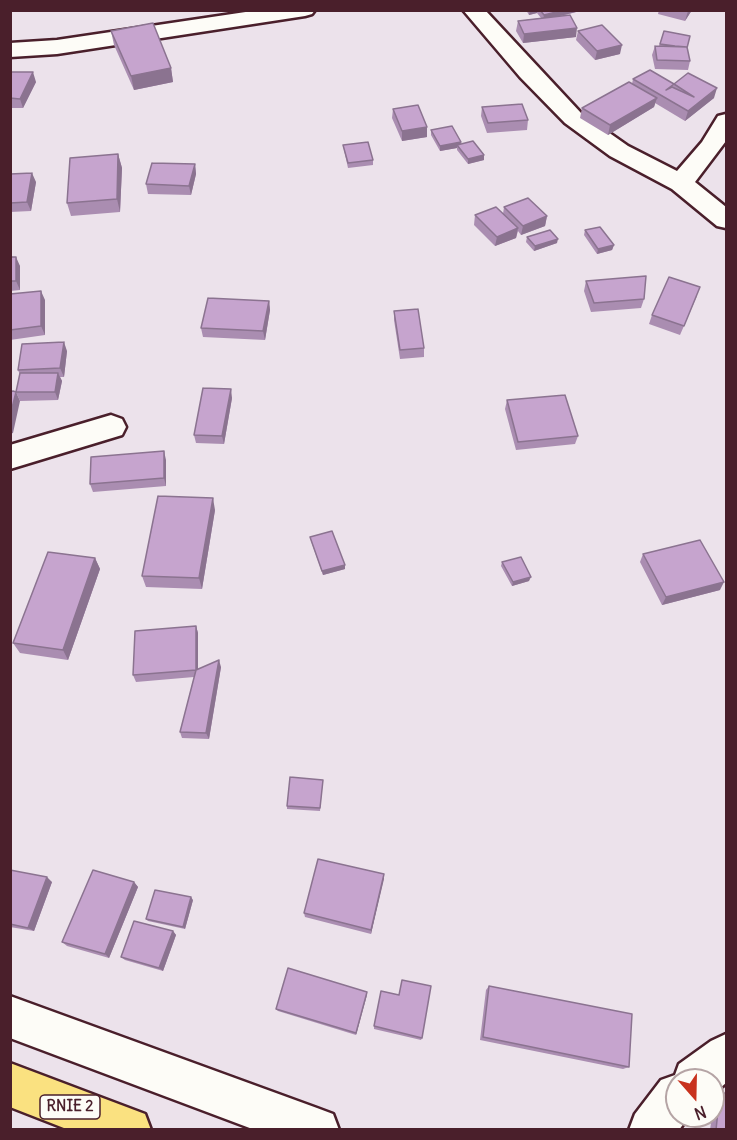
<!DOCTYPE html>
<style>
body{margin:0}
#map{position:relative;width:737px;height:1140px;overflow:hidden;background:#ece2eb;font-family:Delius,sans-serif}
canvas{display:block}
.frame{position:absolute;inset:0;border:12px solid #4a1f2b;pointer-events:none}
.north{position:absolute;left:665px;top:1068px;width:60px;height:60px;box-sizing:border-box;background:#fdfcf7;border:2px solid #b5a4a5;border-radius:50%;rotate:160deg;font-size:16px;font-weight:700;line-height:24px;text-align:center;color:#4a1f2b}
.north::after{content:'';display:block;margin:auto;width:21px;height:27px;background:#c8321e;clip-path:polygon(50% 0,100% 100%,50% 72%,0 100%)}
</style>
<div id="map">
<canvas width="737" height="1140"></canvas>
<div class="frame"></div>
<div class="north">N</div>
</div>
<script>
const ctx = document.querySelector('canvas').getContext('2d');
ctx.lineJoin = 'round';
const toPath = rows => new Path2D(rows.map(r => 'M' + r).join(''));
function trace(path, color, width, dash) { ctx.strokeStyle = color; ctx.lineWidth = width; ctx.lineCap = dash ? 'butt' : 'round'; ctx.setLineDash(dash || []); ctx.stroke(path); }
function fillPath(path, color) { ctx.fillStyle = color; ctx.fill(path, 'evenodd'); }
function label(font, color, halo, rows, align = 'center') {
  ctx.font = font + ' Delius,sans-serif'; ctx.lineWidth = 4.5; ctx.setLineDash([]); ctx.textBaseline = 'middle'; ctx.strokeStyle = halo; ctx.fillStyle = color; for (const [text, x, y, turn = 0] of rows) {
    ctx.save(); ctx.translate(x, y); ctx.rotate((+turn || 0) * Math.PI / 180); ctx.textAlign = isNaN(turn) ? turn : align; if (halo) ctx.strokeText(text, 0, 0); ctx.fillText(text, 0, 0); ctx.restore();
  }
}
const minor = toPath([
 [259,10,315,10,312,14,305,16,57,54,10,57,10,43,57,40,259,10],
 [463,10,485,10,581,113,628,146,677,171,702,142,718,116,726,114,726,141,695,182,726,207,726,228,717,226,672,189,610,156,565,123,520,77,463,10],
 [111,415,122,419,126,427,122,435,10,469,10,445,111,415],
 [10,996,317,1108,333,1114,339,1130,255,1130,10,1038,10,996],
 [726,1034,726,1083,713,1094,713,1080,677,1080,677,1116,689,1116,679,1130,629,1130,635,1114,661,1080,675,1075,679,1064,711,1041,726,1034]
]);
const highway = toPath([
 [10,1063,145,1114,151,1130,69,1130,10,1107,10,1063]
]);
const wall = toPath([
 [526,10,584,10,561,16,576,37,523,43,516,31,518,21,541,18,537,13,529,15],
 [659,10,692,10,685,21,658,14],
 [111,31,171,68,173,82,134,90,114,45],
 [578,31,620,54,595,60,576,40],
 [664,31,687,48,690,61,688,70,655,69,652,55,655,46,659,46],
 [10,72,36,82,23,108,10,108],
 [633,79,674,84,673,88,674,84,714,98,685,121,655,103,654,107,608,135,580,118,582,108,632,84],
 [482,107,528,120,527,130,487,133,481,116],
 [393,109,427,137,402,141,392,118],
 [431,130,461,142,461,144,484,160,468,164,457,150,457,148,440,151,431,135],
 [343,145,373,160,373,165,348,168,344,150],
 [118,154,122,168,120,212,71,216,67,203],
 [195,164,196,174,191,195,148,194,146,184],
 [10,174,36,182,31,211,10,212],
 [504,207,547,216,545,226,521,235,518,231,516,238,495,246,474,225,475,215,503,214],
 [585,230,614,245,612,250,597,254,584,235],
 [527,237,557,243,534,251,526,242],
 [10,257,20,266,20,290,10,291],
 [586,281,644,299,641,308,591,312,584,291],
 [10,294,45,300,45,335,10,340],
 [697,296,680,335,649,324,652,315],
 [269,301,270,310,265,340,203,337,201,328],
 [394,311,424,348,424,357,400,359,394,320],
 [67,351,64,377,60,377,62,381,58,400,20,401,16,392,20,375,18,370],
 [232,398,224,444,196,443,194,435],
 [507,400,578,436,575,444,516,450,505,409],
 [166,460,166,486,93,492,90,484],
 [215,510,202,589,146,587,142,576],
 [310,537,345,565,345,569,323,575,311,541],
 [643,554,720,590,662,605,640,562],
 [95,558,100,569,68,660,20,653,13,643],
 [502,562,529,581,512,586,501,566],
 [196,626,198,633,198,669,221,667,209,739,182,738,180,732,194,677,136,682,133,675],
 [323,780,320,811,287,809,287,806],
 [10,870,52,882,34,931,10,927],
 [384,874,371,934,305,917,304,913],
 [134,882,138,887,109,958,67,946,62,942],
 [193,900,185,929,148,921,146,919],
 [173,931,176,935,163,971,125,960,121,957],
 [489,986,629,1067,623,1069,480,1040,486,990],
 [367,992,356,1035,278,1011,276,1009],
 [399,995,422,1038,421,1040,374,1029,374,1026],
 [720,1091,726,1130,710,1130,712,1116,713,1116,714,1093]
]);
const shadedWall = toPath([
 [530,10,537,10,537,13,529,15],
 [564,10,584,10,543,20,544,15],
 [688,10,692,10,685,21,688,11],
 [577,28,576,37,523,43,524,34],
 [622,45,620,54,595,60,597,51],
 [171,68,173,82,134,90,131,76],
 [33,72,36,82,23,108,20,99],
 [717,88,714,98,685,121,688,111],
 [657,98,654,107,608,135,610,125],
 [427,127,427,137,402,141,402,131],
 [461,142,460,147,457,145,457,148,440,151,440,146],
 [118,154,122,168,120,212,117,199],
 [484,155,484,160,468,164,468,159],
 [195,164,196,174,191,195,189,186],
 [32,173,36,182,31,211,27,202],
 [547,216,545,226,521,235,523,226],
 [518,228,516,238,495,246,497,237],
 [558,239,557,243,534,251,535,246],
 [614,245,612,250,597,254,598,249],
 [16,257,20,266,20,290,16,281],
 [41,291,45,300,45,335,41,326],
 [269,301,270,310,265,340,263,331],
 [64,342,67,351,64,377,60,368],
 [58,373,62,381,58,400,55,392],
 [231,389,232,398,224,444,222,436],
 [16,392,20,401,13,433,10,434,10,416],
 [164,451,166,460,166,486,164,478],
 [213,498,215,510,202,589,199,578],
 [95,558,100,569,68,660,63,650],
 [345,565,345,569,323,575,322,571],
 [531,577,529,581,512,586,513,582],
 [724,582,720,590,662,605,666,597],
 [196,626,198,633,198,677,196,670],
 [219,660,221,667,209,739,206,733],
 [384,874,384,879,371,934,371,930],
 [47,877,52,882,34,931,28,928],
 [134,882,138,887,109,958,105,954],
 [191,897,193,900,185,929,183,927],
 [173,931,176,935,163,971,159,968],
 [367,992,367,995,356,1035,356,1033]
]);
const building = toPath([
 [540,10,564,10,544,15,540,10],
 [570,15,577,28,524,34,518,21,570,15],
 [153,23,171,68,131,76,111,31,153,23],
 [602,25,622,45,597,51,578,31,602,25],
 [664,31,690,36,687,48,687,47,675,46,660,44,664,31],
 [655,46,687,47,690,61,657,60,655,46],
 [650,70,674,84,666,90,672,87,694,97,674,84,688,73,717,88,688,111,633,79,650,70],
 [10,72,33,72,20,99,10,98,10,72],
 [629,82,657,98,610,125,582,108,629,82],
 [522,104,528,120,488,123,482,107,522,104],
 [418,105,427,127,402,131,393,109,418,105],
 [452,126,461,142,440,146,431,130,452,126],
 [473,141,484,155,468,159,457,145,473,141],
 [368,142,373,160,348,163,343,145,368,142],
 [118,154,117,199,67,203,70,158,118,154],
 [152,163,195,164,189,186,146,184,152,163],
 [32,173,27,202,10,203,10,174,32,173],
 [528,198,547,216,523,226,504,207,528,198],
 [496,207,518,228,497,237,475,215,496,207],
 [600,227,614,245,598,249,585,230,600,227],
 [550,230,558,239,535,246,527,237,550,230],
 [10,257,16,257,16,281,10,281,10,257],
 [646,276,644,299,594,303,586,281,646,276],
 [669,277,700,287,684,326,652,315,669,277],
 [41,291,41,326,10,330,10,294,41,291],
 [208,298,269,301,263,331,201,328,208,298],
 [418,309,424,348,400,350,394,311,418,309],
 [64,342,60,368,18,370,22,344,64,342],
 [20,373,58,373,55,392,16,392,20,373],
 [203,388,231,389,222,436,194,435,203,388],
 [13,391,16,392,10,416,10,392,13,391],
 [565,395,578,436,518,442,507,400,565,395],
 [164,451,164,478,90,484,91,457,164,451],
 [158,496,213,498,199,578,142,576,158,496],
 [332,531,345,565,322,571,310,537,332,531],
 [700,540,724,582,666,597,643,554,700,540],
 [48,552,95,558,63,650,13,643,48,552],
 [521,557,531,577,513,582,502,562,521,557],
 [196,626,196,670,133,675,135,631,196,626],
 [219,660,206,733,180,732,196,670,219,660],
 [290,777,323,780,320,808,287,806,290,777],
 [318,859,384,874,371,930,304,913,318,859],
 [10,870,47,877,28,928,10,924,10,870],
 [93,870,134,882,105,954,62,942,93,870],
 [155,890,191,897,183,927,146,919,155,890],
 [134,921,173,931,159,968,121,957,134,921],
 [288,968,367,992,356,1033,276,1009,288,968],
 [402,980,431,986,422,1038,374,1026,381,991,399,995,402,980],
 [489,986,632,1014,629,1067,483,1037,489,986],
 [720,1091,726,1094,726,1130,716,1130,720,1091]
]);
const shields = [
 [70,1107,60]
];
const shieldNames = [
 ["RNIE 2",70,1107]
];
trace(minor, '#4a1f2b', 5);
trace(highway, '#4a1f2b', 5);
fillPath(minor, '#fdfcf7');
fillPath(highway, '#fae180');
fillPath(wall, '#aa8db1');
fillPath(shadedWall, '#8b7390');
fillPath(building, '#c6a4ce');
trace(building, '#8b7390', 1.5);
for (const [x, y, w] of shields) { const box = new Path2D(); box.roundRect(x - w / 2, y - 12, w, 24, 4.5); ctx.fillStyle = '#fdfcf7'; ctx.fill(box); trace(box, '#4a1f2b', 1.5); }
label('bold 15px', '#4a1f2b', null, shieldNames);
</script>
